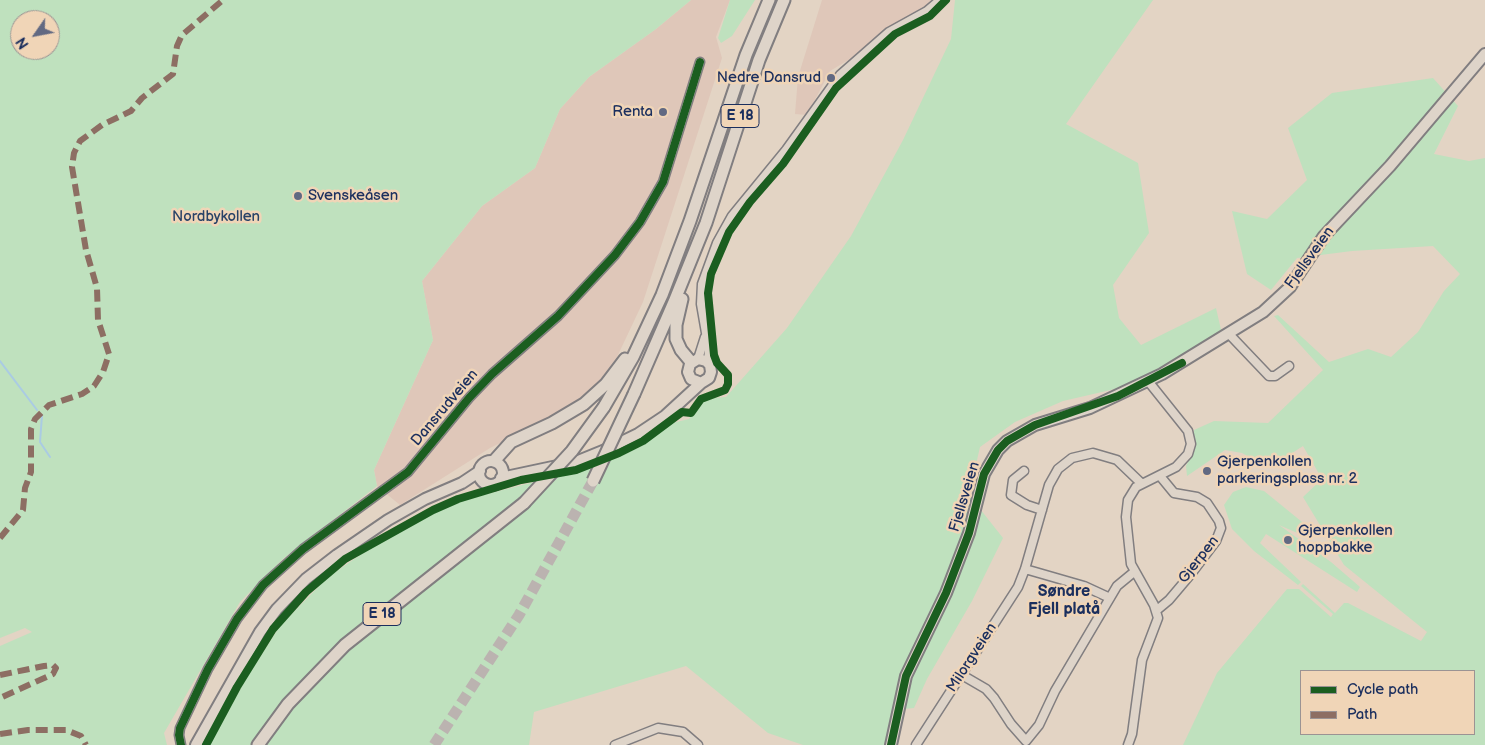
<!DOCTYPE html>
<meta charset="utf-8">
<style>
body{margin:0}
#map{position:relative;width:1485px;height:745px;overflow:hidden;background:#e3d4c4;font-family:"Balsamiq Sans",sans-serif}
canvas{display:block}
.legend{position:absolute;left:1300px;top:670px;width:175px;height:65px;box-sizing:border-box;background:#f0d5b7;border:1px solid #9b9393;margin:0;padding:6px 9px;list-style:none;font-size:15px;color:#1b2f5e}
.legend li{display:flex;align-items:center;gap:10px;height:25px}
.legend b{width:25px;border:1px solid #9b9393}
.north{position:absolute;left:10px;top:10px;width:50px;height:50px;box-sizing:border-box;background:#f0d5b7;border:1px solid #9b9393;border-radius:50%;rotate:237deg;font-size:14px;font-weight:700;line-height:20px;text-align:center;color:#1b2f5e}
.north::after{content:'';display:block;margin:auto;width:18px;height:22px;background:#616982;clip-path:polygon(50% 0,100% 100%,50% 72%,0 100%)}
</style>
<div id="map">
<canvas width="1485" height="745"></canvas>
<ul class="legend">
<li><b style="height:6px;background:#1b5e20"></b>Cycle path</li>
<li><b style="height:6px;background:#8d6e63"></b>Path</li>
</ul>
<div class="north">N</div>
</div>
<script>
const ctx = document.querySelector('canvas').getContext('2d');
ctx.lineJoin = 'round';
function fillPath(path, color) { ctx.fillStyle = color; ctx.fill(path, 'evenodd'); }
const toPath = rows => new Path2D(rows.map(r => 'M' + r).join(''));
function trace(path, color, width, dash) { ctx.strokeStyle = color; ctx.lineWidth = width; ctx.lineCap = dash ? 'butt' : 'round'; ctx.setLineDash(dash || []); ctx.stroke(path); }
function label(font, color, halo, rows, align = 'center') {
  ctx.font = font + ' "Balsamiq Sans",sans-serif'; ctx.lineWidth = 5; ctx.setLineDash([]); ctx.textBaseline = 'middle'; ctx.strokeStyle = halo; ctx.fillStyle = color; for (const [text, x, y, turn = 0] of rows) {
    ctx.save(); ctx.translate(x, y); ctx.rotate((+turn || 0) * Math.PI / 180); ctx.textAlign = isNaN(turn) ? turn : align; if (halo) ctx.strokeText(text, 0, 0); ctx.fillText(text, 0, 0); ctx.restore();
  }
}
const built = toPath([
 [691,0,730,0,716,37,722,58,643,302,617,357,596,386,570,408,490,448,400,505,377,486,374,470,433,340,422,281,482,206,535,168,560,109,589,77,656,29],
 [822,0,933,0,926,9,892,25,850,59,830,71,807,115,795,114,798,77]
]);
const green = toPath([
 [0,0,691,0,656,29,589,77,560,109,535,168,482,206,422,281,433,340,374,470,377,486,284,558,240,602,164,733,167,745,0,745,0,646,32,632,25,628,0,638],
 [20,20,50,20,50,50,20,50],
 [730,0,755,0,732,36,721,43,718,38],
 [955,0,1153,0,1066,124,1138,163,1149,233,1113,285,1119,318,1141,345,1216,308,1222,334,1149,376,1115,389,1063,401,1015,422,980,447,969,495,1003,538,972,601,927,679,914,708,893,710,885,745,803,745,768,733,686,666,534,712,529,745,209,745,247,677,280,626,328,577,366,551,396,531,463,500,578,471,614,459,643,445,672,423,689,419,698,405,711,398,726,397,787,328,851,236,903,140,951,39],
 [1433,78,1458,106,1434,154,1469,161,1485,158,1485,745,1183,745,1217,673,1287,589,1299,589,1331,617,1333,614,1301,586,1303,584,1335,613,1344,603,1348,603,1421,641,1427,632,1344,565,1303,497,1322,479,1303,446,1269,468,1242,453,1225,450,1187,476,1186,466,1194,450,1194,430,1214,421,1268,423,1323,370,1274,316,1278,315,1329,362,1368,349,1391,357,1418,332,1444,291,1460,274,1433,246,1352,251,1297,258,1271,290,1247,274,1232,211,1267,219,1307,180,1288,128,1332,93],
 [1301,671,1474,671,1474,734,1301,734],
 [1246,487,1264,491,1307,526,1302,527,1311,536,1309,538,1279,525,1331,562,1360,587,1357,592,1266,534,1260,543,1301,582,1298,585,1254,551,1232,529,1224,505,1233,492]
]);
const stream = toPath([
 [0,361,37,410],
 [42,415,40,442,50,457]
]);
const highwayTunnel = toPath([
 [434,745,519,615,593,481]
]);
const minor = toPath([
 [1229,334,1269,376,1275,376,1289,366],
 [698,359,705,337],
 [708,362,709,350,701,304,702,284,717,243,732,216,786,150,840,75,889,32,927,11,940,0],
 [1024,471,1013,480,1011,495,1027,505,1042,510],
 [1025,569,1084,586,1110,598],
 [1157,610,1169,600,1191,574,1216,541,1221,528,1219,521,1207,503,1197,497,1174,493,1160,476],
 [962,675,986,689,994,698,1011,724,1026,741,1039,725,1055,691,1117,586,1134,572],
 [181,745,179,735,180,728,208,669,237,619,263,585,303,549,408,472,469,398,492,374,558,316,615,255,640,222,663,182,700,62],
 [615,745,658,728,683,732,698,745],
 [916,745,1018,587,1025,569,1049,485,1058,469,1072,458,1093,453,1117,460,1141,483],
 [1128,745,1132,734,1142,660,1158,618,1154,605,1131,564,1126,517,1128,500,1136,487,1176,467,1188,454,1191,444,1188,431,1148,381]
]);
const major = toPath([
 '479 473a12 12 0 1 1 24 0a12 12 0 1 1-24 0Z',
 [501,478,576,462,603,451,638,434,665,416,701,383,709,378,711,372,710,365,706,361,698,359,690,364,688,372,691,379,701,383],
 [196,745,260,632,277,609,306,579,337,555,388,520,425,499,462,483,480,471],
 [891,745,906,676,946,593,969,533,984,474,998,450,1007,441,1035,425,1090,408,1162,374,1263,312,1290,287,1324,236,1390,166,1485,54]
]);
const highway = toPath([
 [682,299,676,325,676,339,681,350,691,362],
 [634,394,674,302,706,223,759,60,784,0],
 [604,407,633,357,662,295,690,221,746,55,769,0],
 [494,461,511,442,552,423,584,404,606,384,625,359],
 [258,745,288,704,345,645,524,503]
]);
const highwayBridge = toPath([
 [593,481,634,394],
 [524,503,572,451,604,407]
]);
const quiet = toPath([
 [0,538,23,510,25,488,31,472,31,429,35,419,49,405,82,394,94,386,103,372,109,354,98,320,97,288,86,250,72,167,74,153,80,141,102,125,131,111,142,98,173,74,177,46,182,35,223,0],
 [0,675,44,666,53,665,56,668,53,674,0,698],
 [0,734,28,730,66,730,81,736,86,745]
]);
const cycleway = toPath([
 [181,745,179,735,180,728,208,669,237,619,263,585,303,549,408,472,469,398,492,374,558,316,615,255,640,222,663,182,700,62],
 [206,745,237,687,273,629,306,592,345,559,433,510,458,499,521,480,576,470,619,453,643,441,682,412,691,413,701,399,725,390,728,384,728,375,717,363,714,355,708,293,711,274,729,232,750,202,783,164,836,88,895,34,930,16,946,0],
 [891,745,906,676,946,593,969,533,984,474,998,450,1007,441,1035,425,1118,396,1182,363]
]);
const markers = [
 [831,78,5,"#616982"],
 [663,112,5,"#616982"],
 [298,196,5,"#616982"],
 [1207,471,5,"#616982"],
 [1288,540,5,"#616982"]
];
const shields = [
 [740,116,38],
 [382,614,38]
];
const shieldNames = [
 ["E 18",740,116],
 ["E 18",382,614]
];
const poiNames = [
 ["Nedre Dansrud",821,78,"right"],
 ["Renta",653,112,"right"],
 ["Svenskeåsen",308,196],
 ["Gjerpenkollen",1217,462],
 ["parkeringsplass nr. 2",1217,479],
 ["Gjerpenkollen",1298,531],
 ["hoppbakke",1298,548]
];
const parkNames = [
 ["Nordbykollen",216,217]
];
const streetNames = [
 ["Fjellsveien",1310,258,-54],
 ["Dansrudveien",445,408,-50],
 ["Fjellsveien",965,497,-73],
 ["Gjerpen",1199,560,-52],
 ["Milorgveien",972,658,-57]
];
const neighbourhoodNames = [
 ["Søndre",1064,592],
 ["Fjell platå",1064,610]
];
fillPath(built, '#dfc7b9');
fillPath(green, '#bfe1be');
trace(stream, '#aacbe3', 2);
trace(highwayTunnel, '#bbb3b0', 11, [11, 5.5]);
trace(minor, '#817e80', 11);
trace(major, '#817e80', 14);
trace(highway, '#817e80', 15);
trace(minor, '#ded4c9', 8);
trace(major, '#ded4c9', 10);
trace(highway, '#ded4c9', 11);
trace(highwayBridge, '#817e80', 15, []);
trace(highwayBridge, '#ded4c9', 11);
trace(quiet, '#8d6e63', 6, [12, 6]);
trace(cycleway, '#1b5e20', 8);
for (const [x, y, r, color] of markers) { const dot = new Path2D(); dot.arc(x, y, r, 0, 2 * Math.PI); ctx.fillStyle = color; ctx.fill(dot); trace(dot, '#f0d5b7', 2); }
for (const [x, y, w] of shields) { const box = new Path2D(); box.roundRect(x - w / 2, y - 11.5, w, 23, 4); ctx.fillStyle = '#f0d5b7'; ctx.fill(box); trace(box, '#1b2f5e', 1); }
label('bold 14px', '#1b2f5e', null, shieldNames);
label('15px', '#1b2f5e', '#f0d5b7', poiNames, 'left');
label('15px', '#284267', '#f0d5b7', parkNames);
label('15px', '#1b2f5e', '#f0d5b7', streetNames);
label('bold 16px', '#1b2f5e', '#f0d5b7', neighbourhoodNames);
</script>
